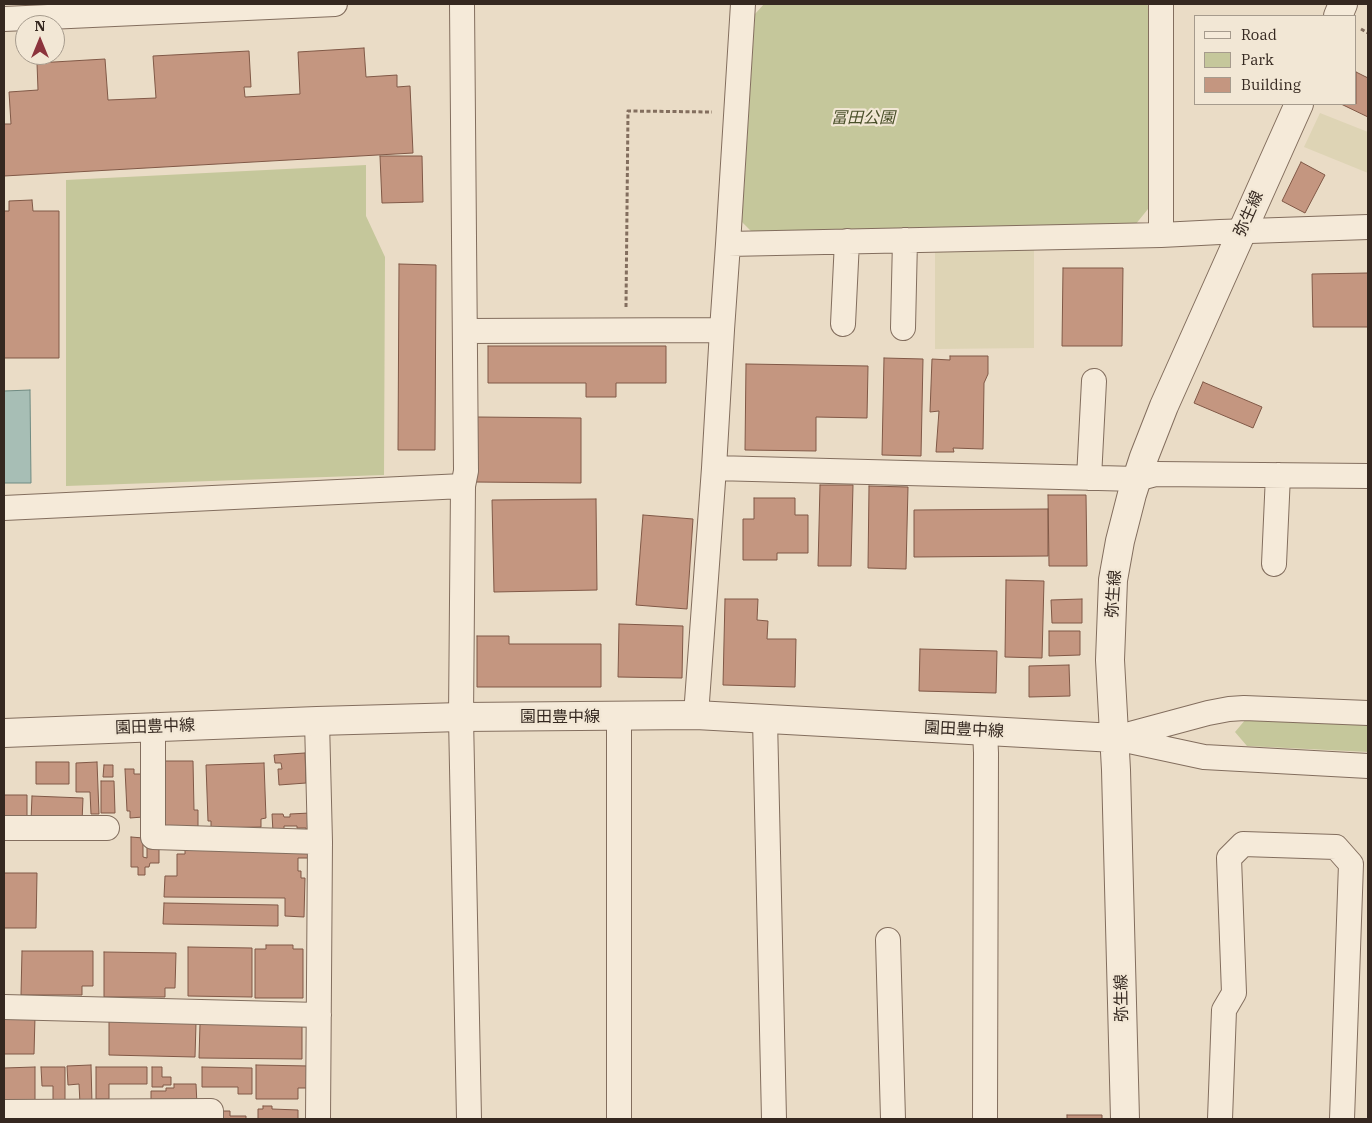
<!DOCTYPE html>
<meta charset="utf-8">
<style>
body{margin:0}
#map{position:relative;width:1372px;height:1123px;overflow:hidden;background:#eadcc6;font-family:"IBM Plex Serif",serif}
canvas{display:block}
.frame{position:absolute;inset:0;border:5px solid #352820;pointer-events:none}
.legend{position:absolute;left:1194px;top:15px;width:162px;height:90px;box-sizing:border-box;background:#f2e7d5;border:1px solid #a69b8d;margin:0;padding:6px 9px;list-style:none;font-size:15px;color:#352820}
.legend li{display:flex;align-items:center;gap:10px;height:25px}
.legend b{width:25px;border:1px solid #a69b8d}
.north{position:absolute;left:15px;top:15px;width:50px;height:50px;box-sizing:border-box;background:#f2e7d5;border:1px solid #a69b8d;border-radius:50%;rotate:0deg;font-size:14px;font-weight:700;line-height:20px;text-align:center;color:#352820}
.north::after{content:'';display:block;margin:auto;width:18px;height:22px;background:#8c343d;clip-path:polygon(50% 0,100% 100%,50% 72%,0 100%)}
</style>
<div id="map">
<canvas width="1372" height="1123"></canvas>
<div class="frame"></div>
<ul class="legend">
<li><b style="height:6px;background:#f5ead9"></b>Road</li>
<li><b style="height:14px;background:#c5c79b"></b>Park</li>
<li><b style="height:14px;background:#c49680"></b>Building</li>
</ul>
<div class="north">N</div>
</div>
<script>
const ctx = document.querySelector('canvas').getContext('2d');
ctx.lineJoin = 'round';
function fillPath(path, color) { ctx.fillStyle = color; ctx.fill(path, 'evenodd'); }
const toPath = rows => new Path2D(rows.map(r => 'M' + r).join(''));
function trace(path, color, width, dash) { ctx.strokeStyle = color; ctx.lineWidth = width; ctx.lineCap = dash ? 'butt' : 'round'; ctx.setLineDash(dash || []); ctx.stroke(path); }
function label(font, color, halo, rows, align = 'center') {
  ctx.font = font + ' "IBM Plex Serif","Noto Sans JP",serif'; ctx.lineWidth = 4.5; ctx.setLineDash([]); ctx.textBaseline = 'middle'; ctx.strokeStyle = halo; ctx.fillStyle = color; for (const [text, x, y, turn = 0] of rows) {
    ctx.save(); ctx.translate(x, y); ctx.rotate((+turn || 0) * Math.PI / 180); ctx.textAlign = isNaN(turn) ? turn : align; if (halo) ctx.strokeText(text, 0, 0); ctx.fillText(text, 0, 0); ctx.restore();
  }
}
const farmland = toPath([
 [1320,113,1368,132,1368,173,1304,147],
 [1034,250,1034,348,935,349,935,251]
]);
const green = toPath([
 [764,4,1146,4,1151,8,1148,209,1135,225,753,233,742,222,755,14],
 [366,165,366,216,385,257,384,475,66,486,66,180],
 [1246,719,1368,724,1368,752,1247,746,1235,732]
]);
const water = toPath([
 [30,390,31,483,4,483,4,391,30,390]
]);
const building = toPath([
 [364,48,366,77,397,75,397,87,410,86,413,153,4,176,4,124,11,124,9,92,38,90,37,63,105,59,108,100,156,98,153,56,249,51,251,87,244,87,245,97,300,94,298,52,364,48],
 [1356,72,1368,78,1368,117,1341,104,1356,104,1356,72],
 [380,156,422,156,423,202,382,203,380,156],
 [1301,162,1325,175,1305,213,1282,201,1301,162],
 [32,200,33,211,59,211,59,358,4,358,4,211,9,211,9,201,32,200],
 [399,264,436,265,435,450,398,450,399,264],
 [1063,268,1123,268,1122,346,1062,346,1063,268],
 [1368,273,1368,327,1313,327,1312,274,1368,273],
 [488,346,666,346,666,383,616,383,616,397,586,397,586,383,488,383,488,346],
 [950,356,988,356,988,374,984,383,983,449,953,448,954,452,936,452,939,411,930,412,932,359,950,360,950,356],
 [884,358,923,359,921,456,882,455,884,358],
 [746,364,868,366,867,418,816,417,816,451,745,450,746,364],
 [1203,382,1262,407,1253,428,1194,403,1203,382],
 [476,417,581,418,581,483,475,482,476,417],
 [820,485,853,485,851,566,818,566,820,485],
 [869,486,908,487,906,569,868,568,869,486],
 [1048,495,1086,495,1087,566,1049,566,1048,495],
 [754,498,795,498,795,515,808,515,808,553,777,553,777,560,743,560,743,519,754,519,754,498],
 [596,499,597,590,494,592,492,500,596,499],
 [1048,509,1048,556,914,557,914,510,1048,509],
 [643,515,693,519,687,609,636,605,643,515],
 [1006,580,1044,581,1042,658,1005,657,1006,580],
 [725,599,758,599,757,620,768,621,767,639,796,639,795,687,723,685,725,599],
 [1082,599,1082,623,1052,623,1051,600,1082,599],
 [619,624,683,626,682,678,618,677,619,624],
 [1049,631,1080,631,1080,655,1049,656,1049,631],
 [477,636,509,636,509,644,601,644,601,687,477,687,477,636],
 [920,649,997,651,996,693,919,691,920,649],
 [1069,665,1070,696,1029,697,1029,666,1069,665],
 [305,753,306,783,279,785,278,769,282,769,281,763,275,763,274,755,305,753],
 [159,761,193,761,194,810,198,810,198,832,160,833,159,761],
 [36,762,69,762,69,784,36,784,36,762],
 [97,762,99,814,91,814,90,792,76,792,76,763,97,762],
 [264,763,266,818,261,819,261,827,211,828,211,821,208,821,206,765,264,763],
 [104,765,113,765,113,777,103,777,104,765],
 [125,769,134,769,134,774,143,774,143,817,130,818,130,811,127,811,125,769],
 [101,781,114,781,115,813,101,813,101,781],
 [4,795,27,795,27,818,4,818,4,795],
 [32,796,83,798,82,822,31,820,32,796],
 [310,813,311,831,306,832,306,828,297,828,297,826,284,826,284,832,273,832,272,814,283,814,284,817,290,817,290,814,310,813],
 [131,837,143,838,143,857,147,858,147,844,159,840,159,863,150,863,149,867,145,867,145,875,138,875,138,867,131,867,131,837],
 [185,844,309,845,309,858,298,858,298,871,301,871,301,878,305,878,304,917,285,916,285,898,164,897,165,876,177,876,177,854,185,854,185,844],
 [4,873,37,873,36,928,4,928,4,873],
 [164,903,278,905,278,926,163,924,164,903],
 [266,945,293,945,293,949,303,949,303,998,255,998,255,949,266,949,266,945],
 [188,947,252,948,252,997,188,996,188,947],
 [22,951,93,951,93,986,82,986,82,995,21,995,22,951],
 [104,952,176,953,175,988,165,988,165,997,104,997,104,952],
 [4,1017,35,1017,34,1054,4,1054,4,1017],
 [109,1021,196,1023,195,1057,109,1055,109,1021],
 [200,1024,302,1025,302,1059,199,1058,200,1024],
 [91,1065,92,1104,80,1104,79,1084,68,1085,67,1066,91,1065],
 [256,1065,309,1066,309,1088,298,1088,298,1099,256,1099,256,1065],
 [35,1067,35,1104,4,1104,4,1068,35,1067],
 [41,1067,65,1067,65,1105,53,1106,53,1086,42,1086,41,1067],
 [96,1067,147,1067,147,1084,109,1084,109,1099,96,1099,96,1067],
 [152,1067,162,1067,162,1077,171,1077,171,1085,163,1085,163,1087,152,1087,152,1067],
 [202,1067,252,1068,252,1094,238,1094,238,1087,202,1087,202,1067],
 [174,1084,196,1084,197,1105,151,1105,151,1091,166,1091,166,1088,174,1088,174,1084],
 [263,1106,272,1106,272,1109,298,1110,298,1119,258,1119,258,1109,263,1109,263,1106],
 [215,1111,230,1111,230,1116,246,1116,246,1119,215,1119,215,1111],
 [1067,1115,1102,1115,1102,1119,1067,1119,1067,1115]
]);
const path = toPath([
 [1361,29,1368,33],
 [626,307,628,111,712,112]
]);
const minor = toPath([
 [462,4,466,471,463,486,461,717,469,1119],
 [1161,4,1161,235],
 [4,19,335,4],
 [728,244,1161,235,1220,232,1368,227],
 [843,324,847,241],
 [903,328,905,240],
 [465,331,722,330],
 [714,468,1137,479,1156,474,1368,476],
 [1089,478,1094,381],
 [4,508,463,486],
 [1274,564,1278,475],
 [696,715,714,468,722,330,728,244,743,4],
 [619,716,619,1119],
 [765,719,774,1119],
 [317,721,320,842,318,1119],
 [153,728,153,837,320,842],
 [1115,738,1208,713,1229,709,1244,708,1368,713],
 [1120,739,1204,757,1368,766],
 [4,828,107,828],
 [888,940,893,1119],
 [4,1007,319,1015],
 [4,1112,211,1111,211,1119],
 [985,1119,986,753,985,731],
 [1220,1119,1224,1010,1234,993,1229,858,1243,844,1336,847,1351,864,1342,1119]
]);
const tertiary = toPath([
 [1338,16,1343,4],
 [4,733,317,721,461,717,696,715,1115,738],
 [1125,1119,1116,770,1110,660,1113,580,1120,541,1132,494,1144,457,1164,406,1299,104]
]);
const parkNames = [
 ["冨田公園",863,118]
];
const streetNames = [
 ["弥生線",1249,214,-66],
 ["弥生線",1114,594,-86],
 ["園田豊中線",560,717],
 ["園田豊中線",155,727,-2],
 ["園田豊中線",964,730,3],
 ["弥生線",1122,998,-91]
];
fillPath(farmland, '#ded4b5');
fillPath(green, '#c5c79b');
fillPath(water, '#a7beb5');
trace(water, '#6f8b82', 1);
fillPath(building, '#c49680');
trace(building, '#805846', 1);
trace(minor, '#836e5e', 26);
trace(tertiary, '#836e5e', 30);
trace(path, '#836e5e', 3, [4, 2.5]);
trace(minor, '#f5ead9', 24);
trace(tertiary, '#f5ead9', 28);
label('italic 16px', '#494f29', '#f2e7d5', parkNames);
label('16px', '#352820', '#f2e7d5', streetNames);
</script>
